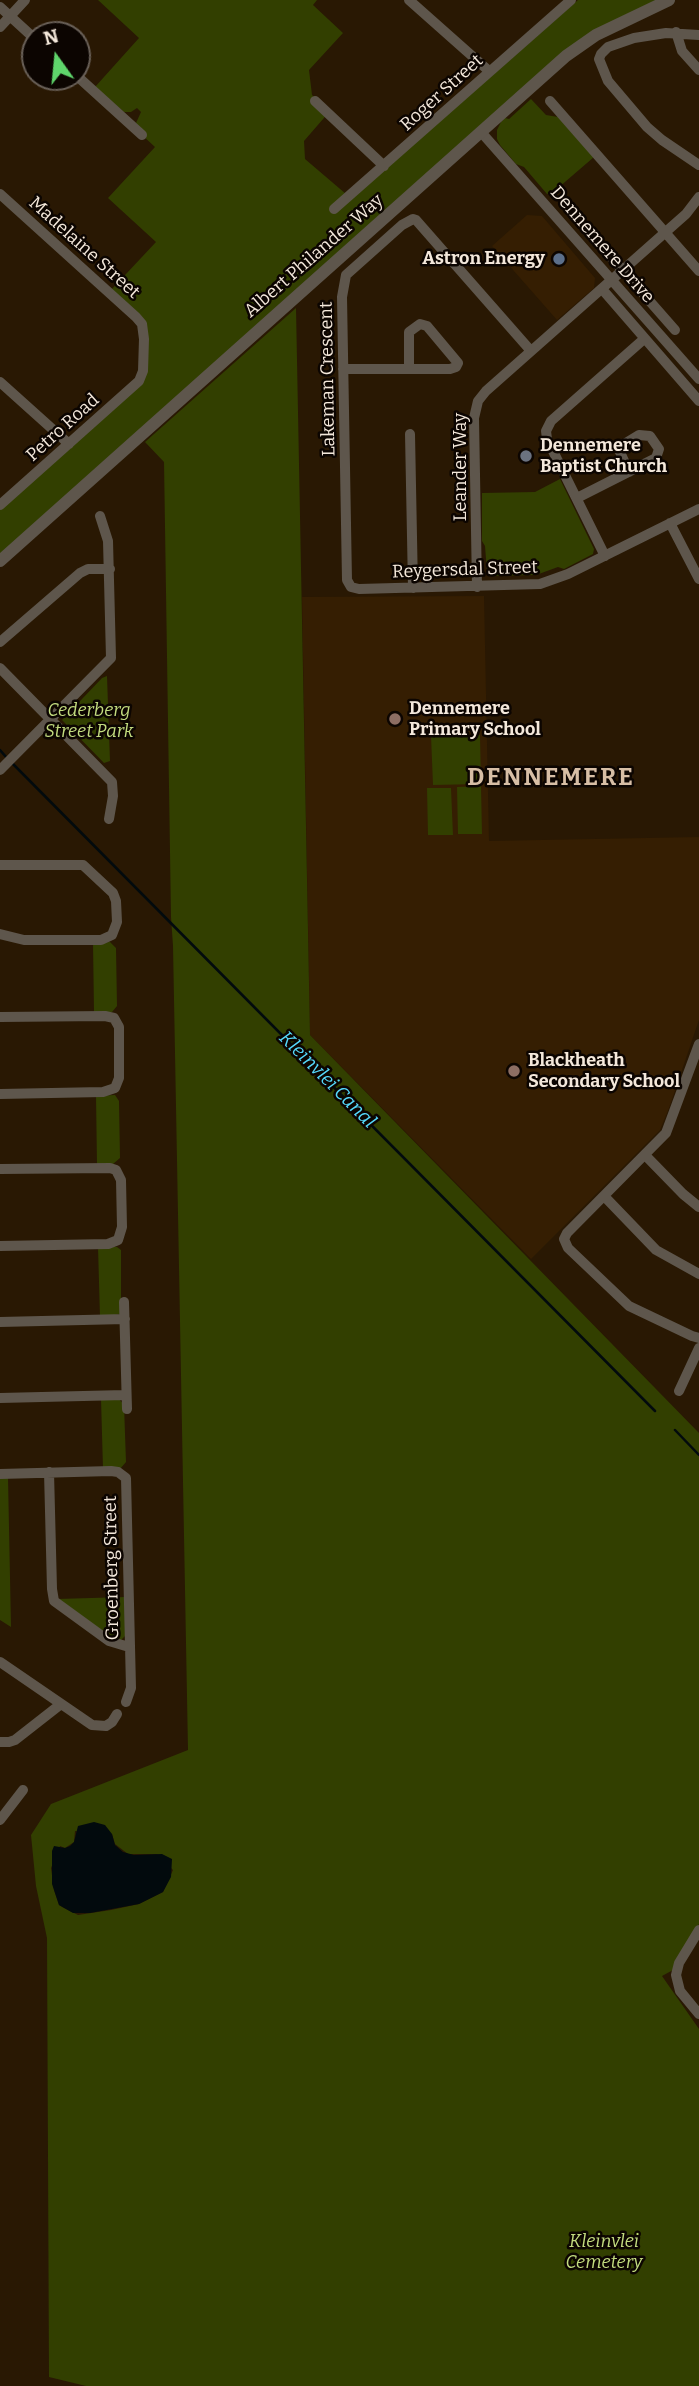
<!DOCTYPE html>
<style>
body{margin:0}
#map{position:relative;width:699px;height:2386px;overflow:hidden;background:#291803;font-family:Bitter,serif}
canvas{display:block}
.north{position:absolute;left:21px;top:21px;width:70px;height:70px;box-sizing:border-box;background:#0c0501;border:2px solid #696058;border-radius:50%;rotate:345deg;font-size:19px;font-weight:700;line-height:28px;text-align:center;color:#f4e8db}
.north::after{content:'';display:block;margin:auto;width:24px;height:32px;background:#5fd56b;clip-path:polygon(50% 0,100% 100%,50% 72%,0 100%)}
</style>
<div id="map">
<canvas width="699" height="2386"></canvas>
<div class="north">N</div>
</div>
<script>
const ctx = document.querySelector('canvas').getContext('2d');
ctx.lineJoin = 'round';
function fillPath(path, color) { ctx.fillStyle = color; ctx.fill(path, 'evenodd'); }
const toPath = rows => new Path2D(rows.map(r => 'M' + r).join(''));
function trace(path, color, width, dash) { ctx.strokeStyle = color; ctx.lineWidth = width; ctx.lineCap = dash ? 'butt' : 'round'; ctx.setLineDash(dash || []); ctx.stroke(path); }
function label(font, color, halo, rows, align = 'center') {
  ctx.font = font + ' Bitter,serif'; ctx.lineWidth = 5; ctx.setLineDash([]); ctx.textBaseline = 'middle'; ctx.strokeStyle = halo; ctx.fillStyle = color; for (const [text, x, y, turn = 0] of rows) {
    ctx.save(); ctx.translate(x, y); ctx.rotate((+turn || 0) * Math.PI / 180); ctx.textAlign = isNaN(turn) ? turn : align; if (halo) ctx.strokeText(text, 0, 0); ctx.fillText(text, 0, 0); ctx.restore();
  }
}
const built = toPath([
 [527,215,542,216,595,278,594,288,557,320,492,246],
 [484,596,489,841,699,837,699,1020,669,1108,660,1130,531,1259,310,1035,302,597]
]);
const green = toPath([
 [98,0,317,0,313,5,343,33,309,70,312,95,330,111,304,141,305,159,346,194,335,213,578,0,657,0,597,29,0,555,0,509,138,386,148,336,111,290,156,242,108,198,155,147,142,135,136,123,141,112,137,108,131,112,124,112,95,87,139,38],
 [531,99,546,115,558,117,594,157,551,194,547,194,524,167,516,164,500,145,497,139,497,130,501,122,505,118,509,119],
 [296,308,310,1035,699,1433,699,1924,673,1970,662,1976,699,2029,699,2386,86,2386,49,2377,47,1938,36,1886,31,1835,51,1804,188,1750,173,946,171,917,164,462,145,442],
 [75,1831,112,1834,115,1844,128,1854,157,1854,173,1870,163,1892,139,1904,111,1910,78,1915,64,1908,59,1905,54,1890,51,1868,60,1846,65,1848,74,1842],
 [560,479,594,549,593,554,564,569,558,567,536,575,490,576,487,571,485,546,482,541,482,493,535,492],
 [107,676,110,761,104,763,62,720,102,678],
 [480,735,481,784,433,785,431,736],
 [481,786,482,834,458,834,457,787],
 [427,788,451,788,453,835,428,835],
 [110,942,116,948,117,1006,112,1012,94,1012,93,943],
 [115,1095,119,1101,120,1158,113,1164,97,1165,96,1096],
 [98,1247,117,1247,121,1250,121,1314,100,1317],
 [101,1399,119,1399,124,1405,126,1462,120,1469,103,1469],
 [0,1477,8,1477,11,1627,0,1620],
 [125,1597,126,1635,121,1640,115,1640,57,1599]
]);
const water = toPath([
 [94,1822,105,1825,112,1834,115,1845,123,1852,134,1855,162,1854,172,1859,171,1877,163,1892,139,1904,90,1913,73,1913,59,1905,52,1884,52,1851,54,1846,65,1848,70,1846,74,1842,78,1826]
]);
const stream = toPath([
 [0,750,7,758],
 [12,763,655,1411],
 [675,1430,699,1455]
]);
const minor = toPath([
 [409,0,489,71],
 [0,7,35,39],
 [0,27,25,0],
 [676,32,682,51,699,70],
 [699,35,666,33,634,38,608,47,601,54,599,59,608,81,647,127,662,140,699,165],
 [77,76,142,135],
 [315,101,384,166],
 [550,101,699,271],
 [481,132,699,379],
 [0,194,136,317,142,324,144,339,143,371,139,381,0,505],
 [566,201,567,207,675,330],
 [334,209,571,0],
 [602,289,699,401],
 [531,351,416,220,413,219,402,225,346,275,342,297,347,580,351,587,359,589,540,584,568,574,699,509],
 [343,369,450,369,456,367,458,363,427,326,420,324,409,332,409,369],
 [0,382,69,444],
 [410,434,413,588],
 [577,498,656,458,659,449,650,436,639,435,621,446,620,452,629,472],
 [670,523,699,579],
 [605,556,547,439,546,431,551,421,644,339],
 [477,587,474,418,478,401,486,391,686,214,699,197],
 [0,642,80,573,88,569,110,569],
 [0,668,112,782,113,796,109,819],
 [0,770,111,658,108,541,100,516],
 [0,865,83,865,113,893,116,901,117,922,112,935,101,940,24,940,0,934],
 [0,1017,105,1016,114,1018,119,1027,119,1078,115,1088,103,1092,0,1094],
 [699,1044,666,1133,567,1233,564,1239,568,1248,629,1306,692,1336,699,1338],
 [645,1155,683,1194,699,1207],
 [0,1169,110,1168,116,1170,121,1180,122,1227,118,1240,108,1244,0,1246],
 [604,1196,656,1250,699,1274],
 [124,1302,127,1409],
 [0,1322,125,1319],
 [679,1391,699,1348],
 [0,1398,125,1395],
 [49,1472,52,1589,54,1601,109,1641,129,1647],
 [0,1474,111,1471,118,1472,126,1478,131,1688,126,1702],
 [0,1662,92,1725,106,1726,112,1722,117,1714],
 [0,1742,9,1742,15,1740,61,1704],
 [0,1820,23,1790],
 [699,1930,679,1963,676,1975,680,1991,699,2014]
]);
const tertiary = toPath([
 [0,561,566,56,596,35,669,0]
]);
const markers = [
 [559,259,7,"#5c6f8a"],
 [526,456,7,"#6b7280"],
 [395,719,7,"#8d6e63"],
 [514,1071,7,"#8d6e63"]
];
const streetNames = [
 ["Roger Street",442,93,-42],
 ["Dennemere Drive",602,245,49],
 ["Madelaine Street",84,248,42],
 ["Albert Philander Way",314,256,-41],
 ["Lakeman Crescent",328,379,-91],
 ["Petro Road",63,428,-42],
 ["Leander Way",461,467,-90],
 ["Reygersdal Street",465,570,-2],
 ["Groenberg Street",112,1568,-91]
];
const poiNames = [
 ["Astron Energy",545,259,"right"],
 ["Dennemere",540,446],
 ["Baptist Church",540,467],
 ["Dennemere",409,709],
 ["Primary School",409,730],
 ["Blackheath",528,1061],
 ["Secondary School",528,1082]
];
const parkNames = [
 ["Cederberg",89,711],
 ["Street Park",89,732],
 ["Kleinvlei",604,2242],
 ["Cemetery",604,2263]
];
const waterNames = [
 ["Kleinvlei Canal",327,1080,45]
];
const districtNames = [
 ["DENNEMERE",551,778]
];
fillPath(built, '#351e02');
fillPath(green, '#323f00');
fillPath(water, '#020a0d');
trace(stream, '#020a0d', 2.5);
trace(minor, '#5e564c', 10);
trace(tertiary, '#5e564c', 12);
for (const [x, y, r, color] of markers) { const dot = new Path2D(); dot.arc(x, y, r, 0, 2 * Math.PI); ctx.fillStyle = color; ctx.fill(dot); trace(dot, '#0c0501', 2.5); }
label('18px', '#f4e8db', '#0c0501', streetNames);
label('bold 18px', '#f4e8db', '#0c0501', poiNames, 'left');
label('italic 18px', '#c3dc7f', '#0c0501', parkNames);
label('italic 19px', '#55d8fa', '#0c0501', waterNames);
ctx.letterSpacing = '2px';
label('bold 24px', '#d7bea5', '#0c0501', districtNames);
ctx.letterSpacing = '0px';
</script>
